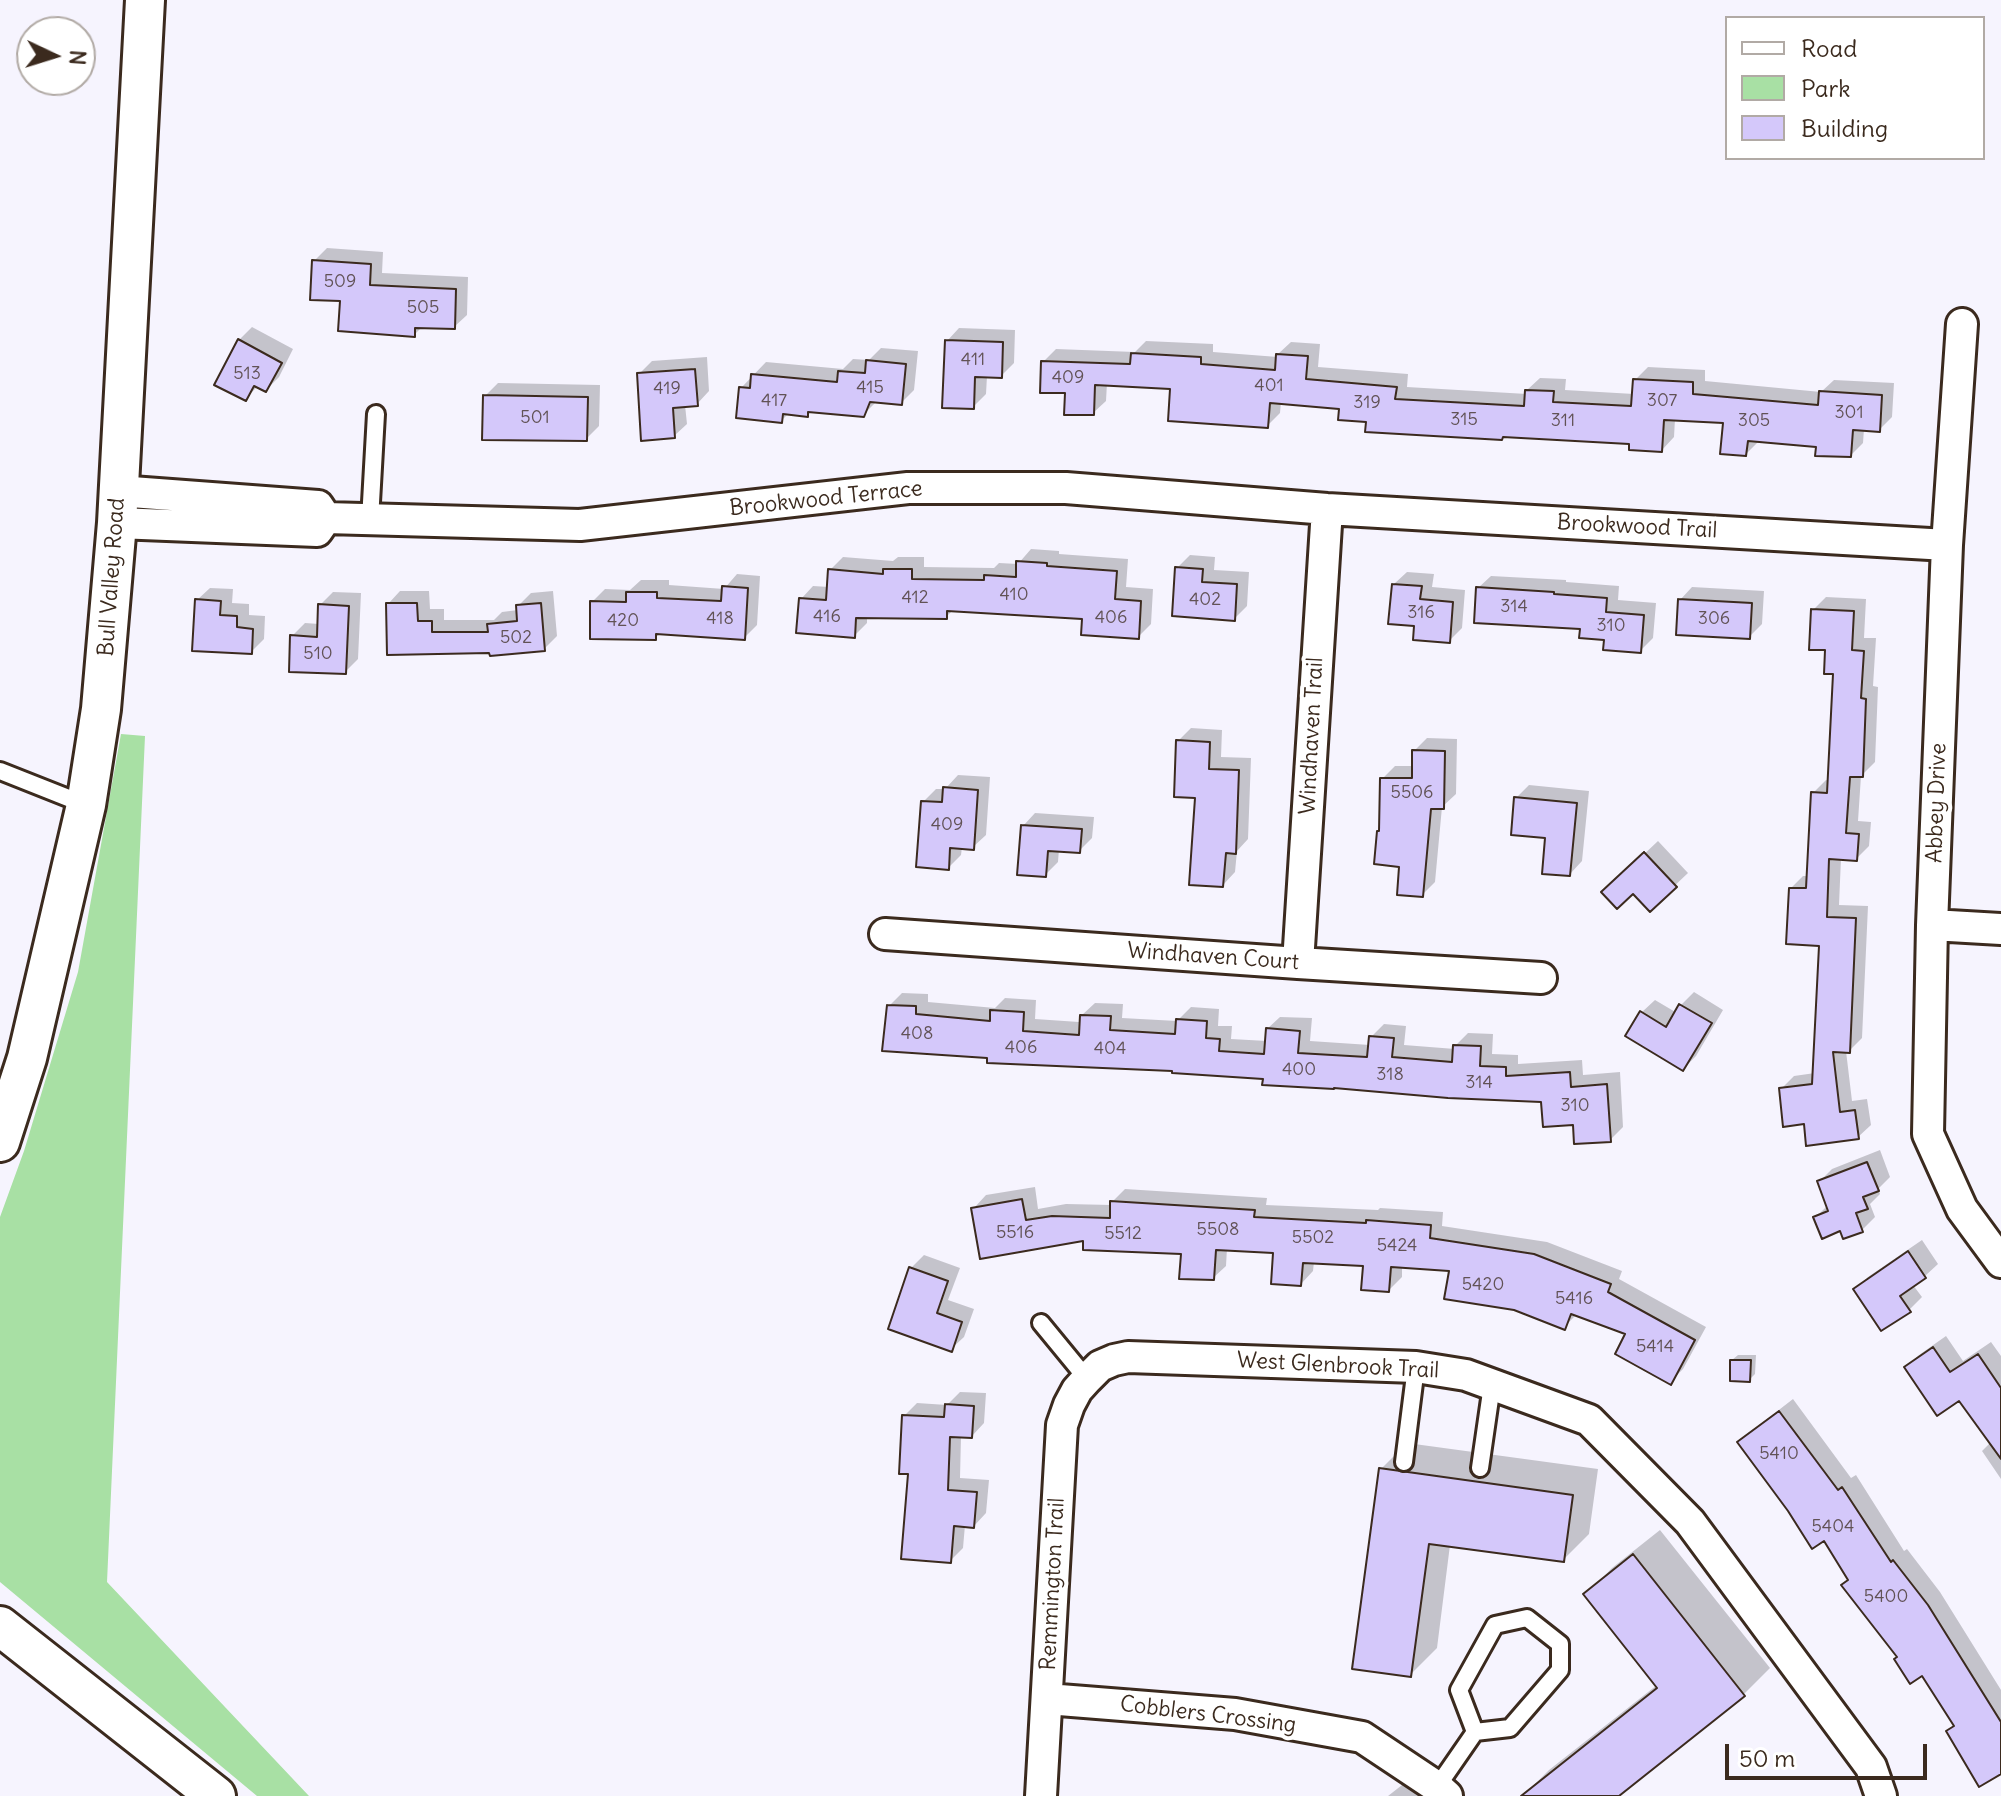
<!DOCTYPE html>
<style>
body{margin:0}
#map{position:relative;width:2001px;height:1796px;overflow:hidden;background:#f6f4fe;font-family:Delius,sans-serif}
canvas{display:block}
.legend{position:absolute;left:1725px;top:16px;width:260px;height:144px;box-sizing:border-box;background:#fff;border:2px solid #b1aaa5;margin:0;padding:10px 14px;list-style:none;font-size:24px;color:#3b2a1e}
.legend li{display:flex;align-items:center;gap:16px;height:40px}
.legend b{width:40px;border:2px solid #b1aaa5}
.north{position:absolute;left:16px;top:16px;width:80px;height:80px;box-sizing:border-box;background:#fff;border:2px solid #b1aaa5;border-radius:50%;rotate:94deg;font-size:22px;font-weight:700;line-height:32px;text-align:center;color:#3b2a1e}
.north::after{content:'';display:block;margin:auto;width:28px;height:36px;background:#3b2a1e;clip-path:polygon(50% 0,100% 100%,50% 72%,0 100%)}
.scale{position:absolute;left:1725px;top:1744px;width:202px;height:36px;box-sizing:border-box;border:4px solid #3b2a1e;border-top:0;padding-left:10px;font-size:24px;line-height:28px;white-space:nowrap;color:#3b2a1e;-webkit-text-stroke:6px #fff;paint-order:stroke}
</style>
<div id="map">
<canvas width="2001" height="1796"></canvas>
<ul class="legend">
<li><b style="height:10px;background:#fff"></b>Road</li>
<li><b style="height:22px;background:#a8e0a4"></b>Park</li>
<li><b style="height:22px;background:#d4c8fa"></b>Building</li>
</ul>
<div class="north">N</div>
<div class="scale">50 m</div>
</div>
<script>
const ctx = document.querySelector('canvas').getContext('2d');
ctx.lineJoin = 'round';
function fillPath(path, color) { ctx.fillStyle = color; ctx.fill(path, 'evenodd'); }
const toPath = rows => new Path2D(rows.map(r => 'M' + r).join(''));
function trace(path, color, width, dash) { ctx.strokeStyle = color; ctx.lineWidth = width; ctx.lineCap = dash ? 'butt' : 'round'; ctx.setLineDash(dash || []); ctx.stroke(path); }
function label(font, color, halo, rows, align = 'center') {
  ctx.font = font + ' Delius,sans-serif'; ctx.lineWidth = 8; ctx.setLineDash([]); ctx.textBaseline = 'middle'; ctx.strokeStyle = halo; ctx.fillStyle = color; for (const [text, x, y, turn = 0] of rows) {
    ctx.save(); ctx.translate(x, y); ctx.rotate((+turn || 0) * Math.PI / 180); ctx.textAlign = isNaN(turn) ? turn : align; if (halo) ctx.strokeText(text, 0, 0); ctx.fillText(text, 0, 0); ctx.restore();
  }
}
const green = toPath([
 [121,734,145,736,107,1582,309,1796,257,1796,0,1582,0,1217,24,1151,78,972]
]);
const shadow = toPath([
 [327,248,383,252,382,273,468,277,467,315,454,327,423,326,414,335,342,300,314,261],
 [252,327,293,349,279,377,266,390,258,386,245,399,239,340],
 [959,328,1015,330,1014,363,1001,376,987,376,986,394,973,407,947,341],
 [1146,341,1213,344,1213,352,1278,357,1278,354,1291,342,1320,344,1318,367,1408,374,1407,387,1527,394,1527,390,1540,378,1566,379,1565,390,1634,394,1635,380,1648,367,1705,370,1705,381,1821,392,1834,380,1894,383,1892,417,1879,430,1864,429,1863,443,1851,455,1818,445,1759,441,1746,454,1725,421,1675,419,1674,437,1662,450,1631,442,1368,420,1341,407,1281,402,1280,413,1267,426,1172,387,1107,383,1106,401,1093,413,1067,391,1043,362,1056,349,1135,352],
 [881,348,918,351,914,390,901,403,876,402,863,415,811,410,807,415,789,413,781,421,741,388,766,362,843,369,853,359,869,360],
 [707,357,709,391,697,404,685,405,687,424,674,436,639,374,652,361],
 [498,383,600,385,599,426,586,439,485,396],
 [1031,549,1059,551,1059,554,1128,559,1126,587,1153,589,1151,624,1138,637,1084,618,953,610,946,617,867,616,867,623,854,636,801,599,813,586,829,587,830,570,843,557,893,561,898,557,924,557,924,567,994,568,999,563,1018,564],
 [1190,555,1215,557,1214,570,1249,572,1247,606,1234,619,1177,568],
 [1407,572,1434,574,1432,587,1465,590,1462,628,1449,641,1417,624,1394,584],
 [737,574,760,576,757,625,744,638,661,632,655,638,592,602,605,589,630,590,641,580,669,580,669,585,724,589],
 [1491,576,1566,580,1566,582,1619,586,1618,600,1656,603,1653,638,1640,651,1478,588],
 [1692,587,1764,591,1762,624,1749,637,1680,600],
 [210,588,233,589,232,603,249,604,249,615,265,616,264,639,251,652,197,600],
 [400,591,429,591,430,609,444,609,444,620,494,620,502,612,518,610,518,606,531,593,553,591,557,636,544,649,388,652,388,604],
 [333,592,361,593,358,659,345,672,292,636,305,623,319,624,320,605],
 [1826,597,1866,599,1864,638,1876,638,1873,686,1878,687,1875,762,1861,776,1858,821,1871,822,1869,846,1856,859,1841,858,1839,905,1868,906,1862,1038,1849,1051,1846,1051,1852,1101,1867,1099,1871,1125,1858,1137,1806,1122,1781,1089,1794,1076,1815,1073,1821,944,1791,888,1803,876,1808,876,1813,793,1826,780,1830,781,1835,672,1813,610],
 [1191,728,1222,730,1221,757,1251,758,1248,839,1237,851,1235,872,1223,885,1197,796,1178,741],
 [1427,738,1457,739,1456,794,1442,807,1435,882,1422,895,1402,865,1382,779,1395,766,1414,766,1414,751],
 [958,775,990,777,986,835,973,847,962,847,961,855,948,868,923,802,936,789,945,789],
 [1529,785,1589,791,1582,861,1570,874,1547,836,1516,798],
 [1035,813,1094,817,1092,838,1079,851,1059,849,1058,862,1045,875,1023,826],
 [1658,841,1688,873,1650,909,1633,891,1604,892],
 [1694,992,1723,1010,1696,1056,1683,1069,1642,1012,1655,1000,1677,1013,1681,1005],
 [902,993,928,994,928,1002,995,1008,1005,998,1036,1000,1035,1019,1079,1022,1081,1022,1082,1015,1095,1003,1123,1004,1122,1018,1177,1021,1191,1007,1219,1009,1218,1026,1232,1026,1231,1039,1267,1041,1267,1029,1280,1017,1312,1018,1310,1041,1370,1045,1371,1037,1384,1024,1406,1026,1404,1045,1455,1049,1455,1046,1468,1033,1493,1034,1492,1054,1518,1055,1518,1064,1582,1060,1583,1075,1620,1072,1623,1127,1610,1140,1574,1122,1543,1100,989,1056,889,1006],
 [1880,1150,1890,1177,1878,1189,1880,1194,1870,1204,1875,1217,1862,1230,1815,1218,1828,1205,1819,1182,1832,1169],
 [1035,1187,1038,1209,1066,1204,1112,1205,1112,1202,1125,1189,1267,1198,1266,1205,1378,1210,1380,1208,1443,1212,1442,1226,1547,1242,1622,1271,1619,1279,1706,1327,1683,1369,1670,1382,1628,1333,1577,1314,1564,1327,1451,1269,1402,1265,1402,1277,1389,1290,1365,1264,1314,1262,1313,1271,1301,1284,1275,1251,1227,1248,1226,1266,1213,1278,1183,1252,1085,1239,974,1208,986,1195],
 [1922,1240,1938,1264,1925,1276,1913,1285,1922,1297,1909,1310,1856,1289,1868,1277],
 [924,1255,960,1268,948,1300,974,1309,964,1337,951,1349,911,1268],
 [1946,1336,1963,1361,1991,1342,2001,1356,2001,1479,1982,1451,1991,1442,1959,1398,1906,1367,1919,1355],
 [1738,1355,1756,1355,1755,1374,1749,1380,1732,1360],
 [960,1392,986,1393,984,1423,972,1436,961,1436,960,1478,989,1480,986,1513,974,1526,965,1525,963,1548,950,1561,910,1472,904,1416,917,1403,947,1405],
 [1793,1399,1851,1478,1856,1475,1904,1551,1907,1549,1940,1592,2001,1690,2001,1771,1948,1731,1955,1724,1923,1673,1900,1656,1824,1538,1740,1442,1753,1430],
 [1407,1443,1598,1469,1589,1534,1563,1560,1450,1545,1437,1648,1410,1675,1381,1469],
 [1660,1530,1770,1668,1744,1694,1616,1796,1523,1796,1549,1770,1657,1685,1586,1595,1612,1568],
 [1420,1771,1440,1796,1388,1796]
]);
const building = toPath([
 [312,260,371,264,370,285,456,289,455,329,415,328,415,337,338,331,340,301,310,300,312,260],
 [238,339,282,363,266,392,254,386,246,401,214,385,238,339],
 [945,340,1003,342,1002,378,975,377,974,409,942,408,945,340],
 [1131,353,1201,357,1201,364,1275,370,1276,354,1308,356,1306,379,1397,387,1395,399,1524,406,1525,390,1554,391,1553,402,1631,406,1633,379,1693,382,1693,394,1818,405,1819,391,1882,395,1880,432,1853,430,1851,457,1815,456,1816,447,1748,441,1746,456,1720,454,1723,423,1664,420,1662,452,1629,450,1629,444,1503,437,1502,440,1365,432,1366,422,1338,420,1339,409,1270,403,1268,428,1168,421,1170,389,1095,385,1094,415,1064,415,1065,393,1040,393,1041,361,1130,364,1131,353],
 [866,360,906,364,902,405,870,402,864,417,808,412,808,417,783,414,782,423,736,418,739,387,750,388,751,374,837,382,838,371,865,373,866,360],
 [695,369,698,406,673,408,675,438,641,441,637,373,695,369],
 [483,395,588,397,587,441,482,440,483,395],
 [1016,561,1047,563,1047,566,1117,571,1115,599,1141,601,1139,639,1081,635,1082,619,947,611,947,619,856,618,855,638,796,633,799,598,826,600,828,569,883,574,883,569,912,569,912,579,984,580,984,575,1016,577,1016,561],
 [1175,567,1203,569,1202,582,1237,584,1235,621,1172,616,1175,567],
 [1392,584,1422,586,1420,599,1453,602,1450,643,1413,640,1414,626,1388,624,1392,584],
 [722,586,748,588,745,640,656,634,656,640,590,639,590,601,626,602,626,592,657,592,657,598,721,601,722,586],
 [1476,587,1554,592,1554,594,1607,598,1606,612,1644,615,1641,653,1603,650,1604,640,1579,638,1580,629,1474,623,1476,587],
 [195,599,221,601,220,615,237,616,237,627,253,629,252,654,192,651,195,599],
 [1678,599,1752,603,1750,639,1676,635,1678,599],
 [386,603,417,603,418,621,432,621,432,632,488,632,487,624,517,621,516,605,541,603,545,651,490,656,489,653,387,655,386,603],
 [318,604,349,606,346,674,289,672,290,635,317,637,318,604],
 [1811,609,1854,611,1852,650,1864,651,1861,698,1866,699,1863,777,1850,777,1846,833,1859,834,1857,861,1829,859,1827,917,1856,918,1850,1053,1833,1052,1840,1112,1855,1110,1859,1139,1806,1146,1804,1124,1783,1127,1779,1088,1812,1084,1819,946,1786,944,1789,888,1806,888,1811,792,1827,793,1833,674,1824,674,1825,650,1809,650,1811,609],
 [1176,740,1210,742,1209,769,1239,770,1236,854,1226,853,1223,887,1189,885,1195,798,1174,797,1176,740],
 [1412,750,1445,751,1444,809,1431,809,1423,897,1397,895,1399,867,1374,864,1377,831,1379,831,1380,778,1412,778,1412,750],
 [943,787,978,790,974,850,950,848,949,870,916,867,921,801,942,802,943,787],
 [1514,797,1577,803,1570,876,1542,874,1545,838,1511,835,1514,797],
 [1021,825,1082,829,1080,853,1048,851,1046,877,1017,875,1021,825],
 [1644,852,1677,887,1650,912,1633,894,1617,909,1601,892,1644,852],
 [1679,1004,1712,1023,1683,1071,1625,1036,1640,1011,1666,1027,1679,1004],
 [887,1005,916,1006,916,1014,990,1021,990,1010,1024,1012,1023,1031,1079,1035,1080,1015,1111,1016,1110,1030,1175,1034,1176,1019,1207,1021,1206,1038,1220,1039,1219,1051,1264,1054,1266,1028,1300,1031,1298,1053,1367,1057,1369,1036,1394,1038,1392,1057,1452,1062,1453,1045,1481,1046,1480,1066,1506,1067,1506,1076,1570,1072,1571,1087,1607,1084,1611,1142,1574,1144,1573,1125,1543,1127,1541,1102,1448,1098,1334,1088,1334,1089,1262,1085,1263,1079,1172,1073,1172,1071,987,1063,987,1058,882,1051,887,1005],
 [1867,1162,1879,1191,1863,1197,1868,1209,1856,1213,1863,1232,1843,1239,1840,1231,1822,1239,1813,1217,1828,1211,1817,1181,1867,1162],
 [1022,1199,1026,1220,1052,1216,1110,1218,1110,1201,1255,1210,1254,1217,1366,1223,1366,1220,1431,1225,1430,1238,1534,1254,1611,1284,1608,1292,1695,1340,1671,1385,1615,1354,1625,1334,1571,1314,1565,1330,1514,1310,1444,1299,1449,1271,1391,1267,1389,1292,1361,1290,1363,1266,1303,1263,1301,1286,1271,1284,1273,1253,1216,1250,1214,1280,1179,1279,1181,1254,1083,1250,1083,1241,980,1259,971,1208,1022,1199],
 [1908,1251,1926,1278,1900,1296,1911,1312,1881,1331,1853,1289,1908,1251],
 [909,1267,948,1281,937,1313,962,1322,952,1352,888,1329,909,1267],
 [1933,1347,1950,1372,1978,1354,2001,1388,2001,1459,1959,1401,1937,1416,1904,1367,1933,1347],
 [1730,1360,1751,1360,1750,1382,1730,1381,1730,1360],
 [945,1404,974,1406,972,1438,950,1437,948,1490,977,1492,974,1528,954,1526,951,1563,901,1559,908,1474,899,1474,902,1415,944,1417,945,1404],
 [1779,1411,1838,1490,1842,1487,1891,1562,1893,1560,1928,1605,2001,1722,2001,1774,1979,1787,1946,1731,1954,1726,1922,1676,1910,1684,1894,1659,1897,1657,1841,1585,1848,1580,1824,1541,1812,1549,1788,1511,1737,1442,1779,1411],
 [1379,1468,1573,1495,1564,1562,1429,1544,1411,1677,1352,1669,1379,1468],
 [1633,1554,1745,1696,1619,1796,1521,1796,1657,1688,1583,1594,1633,1554]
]);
const service = toPath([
 [370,520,376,414],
 [0,771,86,805],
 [1041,1323,1087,1379],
 [1404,1462,1416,1367],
 [1480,1468,1492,1385],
 [1437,1787,1475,1732,1510,1728,1560,1670,1560,1644,1527,1618,1495,1625,1459,1690,1475,1732]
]);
const minor = toPath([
 [1962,324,1947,545,1932,925,1928,1134,1962,1209,2001,1262],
 [118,491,318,506,326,518],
 [326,518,580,525,908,488,1066,488,1327,509,1947,545],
 [117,523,317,531,326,518],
 [1932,925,2001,929],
 [885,934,1298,963,1541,978],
 [1298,963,1327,509],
 [1047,1699,1235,1714,1362,1737,1437,1787,1447,1796],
 [1041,1796,1062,1425,1069,1405,1077,1390,1087,1379,1100,1366,1114,1360,1128,1357,1416,1367,1466,1375,1589,1420,1690,1522,1871,1767,1881,1796]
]);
const tertiary = toPath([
 [0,1142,27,1058,86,805,101,709,117,523,145,0],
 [0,1626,216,1796]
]);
const numberNames = [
 ["509",340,282],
 ["505",423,308],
 ["411",973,360],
 ["513",247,374],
 ["409",1068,378],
 ["401",1269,386],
 ["415",870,388],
 ["419",667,389],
 ["417",774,401],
 ["307",1662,401],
 ["319",1367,403],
 ["301",1849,413],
 ["501",535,418],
 ["315",1464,420],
 ["311",1563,421],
 ["305",1754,421],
 ["410",1014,595],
 ["412",915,598],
 ["402",1205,600],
 ["314",1514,607],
 ["316",1421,613],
 ["416",827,617],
 ["406",1111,618],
 ["418",720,619],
 ["306",1714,619],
 ["420",623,621],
 ["310",1611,626],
 ["502",516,638],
 ["510",318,654],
 ["5506",1412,793],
 ["409",947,825],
 ["408",917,1034],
 ["406",1021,1048],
 ["404",1110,1049],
 ["400",1299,1070],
 ["318",1390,1075],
 ["314",1479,1083],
 ["310",1575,1106],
 ["5508",1218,1230],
 ["5516",1015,1233],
 ["5512",1123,1234],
 ["5502",1313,1238],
 ["5424",1397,1246],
 ["5420",1483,1285],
 ["5416",1574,1299],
 ["5414",1655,1347],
 ["5410",1779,1454],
 ["5404",1833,1527],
 ["5400",1886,1597]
];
const streetNames = [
 ["Brookwood Terrace",826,499,-6],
 ["Brookwood Trail",1637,527,3],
 ["Bull Valley Road",112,577,-86],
 ["Windhaven Trail",1312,736,-87],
 ["Abbey Drive",1937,803,-88],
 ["Windhaven Court",1213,957,4],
 ["West Glenbrook Trail",1338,1366,3],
 ["Remmington Trail",1053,1584,-87],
 ["Cobblers Crossing",1208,1715,7]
];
fillPath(green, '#a8e0a4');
fillPath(shadow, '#0003');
fillPath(building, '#d4c8fa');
trace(building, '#3b2a1e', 2);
trace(service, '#3b2a1e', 22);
trace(minor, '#3b2a1e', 36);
trace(tertiary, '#3b2a1e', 44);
trace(service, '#fff', 16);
trace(minor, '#fff', 30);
trace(tertiary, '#fff', 38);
label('18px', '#615255', null, numberNames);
label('22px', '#3b2a1e', '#fff', streetNames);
</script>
